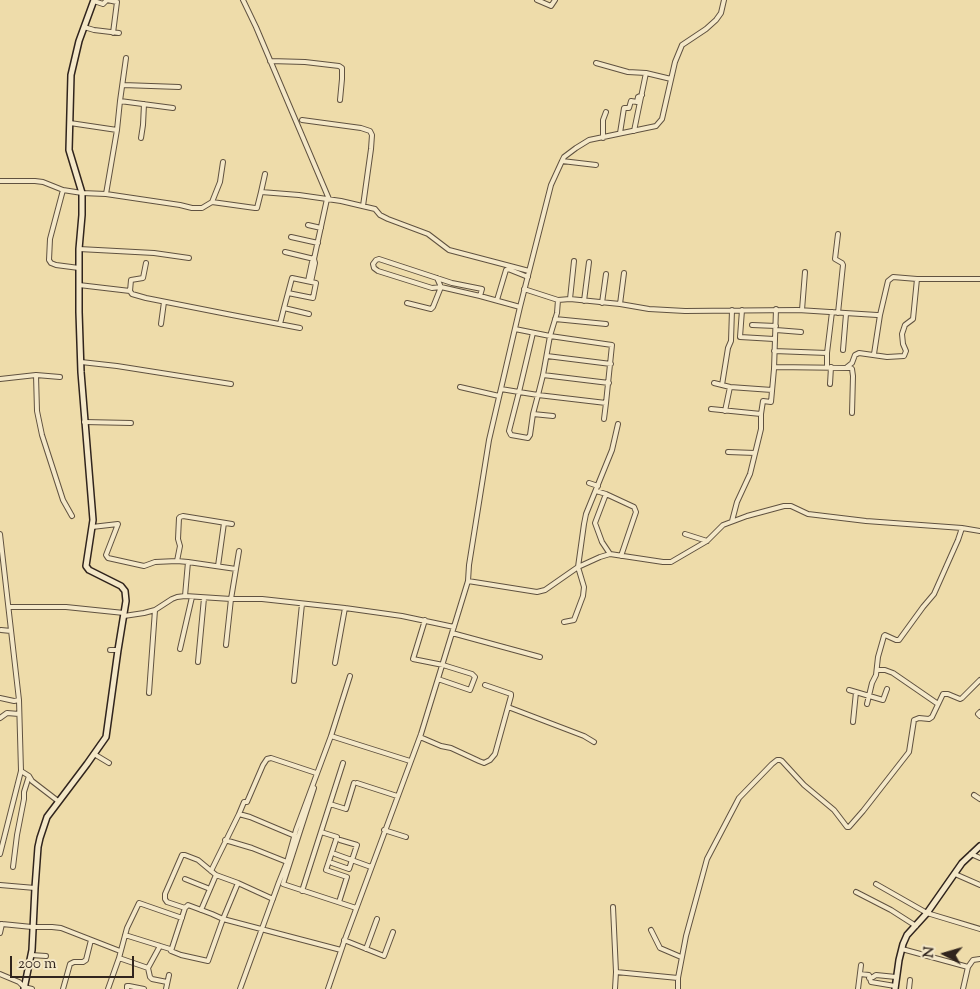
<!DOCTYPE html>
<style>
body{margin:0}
#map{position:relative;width:980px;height:989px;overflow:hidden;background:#eedcaa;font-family:"Sorts Mill Goudy",serif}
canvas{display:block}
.north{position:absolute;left:920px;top:929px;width:50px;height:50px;-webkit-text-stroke:4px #f4e8c8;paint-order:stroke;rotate:276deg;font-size:14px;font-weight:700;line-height:20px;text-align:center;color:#30241d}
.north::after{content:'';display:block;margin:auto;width:18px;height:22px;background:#30241d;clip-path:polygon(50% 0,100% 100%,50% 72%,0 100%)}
.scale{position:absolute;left:10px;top:956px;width:124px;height:22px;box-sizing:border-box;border:2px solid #30241d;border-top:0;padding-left:6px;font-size:15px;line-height:18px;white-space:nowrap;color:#30241d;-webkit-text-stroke:4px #f4e8c8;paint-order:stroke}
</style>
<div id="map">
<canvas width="980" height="989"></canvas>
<div class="north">N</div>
<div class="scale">200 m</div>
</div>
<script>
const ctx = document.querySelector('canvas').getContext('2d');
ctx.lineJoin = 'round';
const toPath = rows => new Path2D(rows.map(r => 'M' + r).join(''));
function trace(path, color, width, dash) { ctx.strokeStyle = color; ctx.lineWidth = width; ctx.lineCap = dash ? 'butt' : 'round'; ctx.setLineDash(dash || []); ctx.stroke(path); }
const street = toPath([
 [243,0,256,27,329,199],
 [537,0,551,6,555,0],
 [94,1,103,4,107,0,117,2,113,33],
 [84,27,94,30,119,33],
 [270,61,305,62,339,66,342,68,342,79,340,100],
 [596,63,628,72,646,73],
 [123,85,179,87],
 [120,101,173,108],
 [302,120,361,128,370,131,372,135,371,149,363,206],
 [70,123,117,130],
 [634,131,646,73,671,79],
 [620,133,624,108,629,108,631,101,637,102,638,97,642,95],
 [141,138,143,125,144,104],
 [603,138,603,120,606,112],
 [562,161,596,165],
 [0,181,35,181,43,182,63,190,82,193,106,194,180,205,192,208,202,208,212,202,255,208,257,208,261,192,299,195,341,201,375,209,380,215,388,219,428,234,449,250,529,271],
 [63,190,50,239,49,260,51,263,56,265,79,268],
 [261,192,265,174],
 [106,194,117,130,120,101,126,58],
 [212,202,220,182,223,162],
 [308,225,321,228],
 [291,237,318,243],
 [79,249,154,253,189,258],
 [285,252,314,259,327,199],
 [308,281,312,262,314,259,315,263,311,282],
 [79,285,130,291,131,280,143,278,146,263],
 [524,289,558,300],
 [130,291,132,294,146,298,232,315,300,328],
 [480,296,482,289,452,283,379,259,376,260,373,264,374,268,378,271,432,288,441,287,480,296,520,307],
 [570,299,574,261],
 [497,300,506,270,508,269,528,277],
 [584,301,589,262],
 [407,303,431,309,433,307,441,287,437,278],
 [602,303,606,274],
 [620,304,624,273],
 [284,308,309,314],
 [742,310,740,337,774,339],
 [802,310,805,272],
 [838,313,843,265,842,263,835,259,838,234],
 [555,319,606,324],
 [161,324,164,302],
 [280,324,284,308,292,278,316,283,313,298,288,293],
 [752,325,776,326],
 [515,329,550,336,557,313,558,300,570,299,620,304,649,309,685,311,798,310,877,315,880,315,888,281,893,277,917,279,980,279],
 [776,330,801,332],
 [843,350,846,314],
 [774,351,827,353],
 [874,354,880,315],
 [547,356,611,364],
 [81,362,117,366,231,384],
 [774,367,851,368,852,369,853,376,852,413],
 [827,367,827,353,832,312],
 [847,367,852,363,855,355,859,353,887,357,904,356,906,351,903,344,902,334,905,325,913,319,917,279],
 [36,375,37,411,42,435,63,500,72,516],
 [543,375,609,383],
 [0,379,36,375,60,377],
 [714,383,730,387,772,390],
 [830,384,831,367],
 [722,385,728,348,731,341,732,310],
 [460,387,499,396],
 [501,389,519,392,538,395,606,403,612,345,550,336,543,375,538,395,533,414,530,435,528,438,511,435,509,431,519,392,533,333],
 [711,409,761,414],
 [725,411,730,387],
 [533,414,553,416],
 [604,419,606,403],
 [84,422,131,423],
 [728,452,755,453],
 [589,483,598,486],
 [596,491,606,494,595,523,602,542,610,554],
 [606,494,634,507,636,512,621,556],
 [732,521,737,502,750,474,761,429,761,414,763,401,771,402,774,369,776,309],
 [92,527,118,524,106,555,108,558,144,566,155,562,177,561,188,562,236,569],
 [0,534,19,700,21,771,0,854],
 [685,534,707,541],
 [177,561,180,546,178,539,179,518,180,517,183,516,232,524],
 [218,566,224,523],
 [468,581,537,592,545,590,578,567,600,557,610,554,663,562,671,562,707,541,723,525,747,516,784,506,791,506,808,514,866,521,962,528,980,531],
 [185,596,188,562],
 [9,607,66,607,124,613],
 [124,616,144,613,155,610,172,599,177,597,185,596,231,599,262,599,345,608,402,616,454,627],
 [425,620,413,659,443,665,472,674,475,677,470,690,438,679],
 [564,622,574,620,583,596,584,587,578,567,584,524,586,514,612,450,618,424],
 [1,630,11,631],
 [452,633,540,657],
 [226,645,231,599,239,551],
 [180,649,192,597],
 [110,650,118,650],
 [198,662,204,598],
 [335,663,345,608],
 [877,670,885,670,893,673,938,704],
 [294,681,302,604],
 [849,690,883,700,887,689],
 [149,693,155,610],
 [0,698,14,701,19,700],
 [867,704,872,683,876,675,878,657,884,636,885,635,896,640,899,640,923,607,934,594,958,540,962,528],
 [508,707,584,736,594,742],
 [980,712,978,714,980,716],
 [0,718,7,713,19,714],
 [853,722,856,692],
 [331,736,410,761],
 [420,737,441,746,451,748,479,761,484,763,490,760,495,754,511,696,511,694,485,685],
 [94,754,109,763],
 [21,771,29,776,32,781,58,801],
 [357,783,397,796],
 [314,788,283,884,356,908],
 [974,795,980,799],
 [330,804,346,809,354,783],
 [239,814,244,802,247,802,263,765,267,759,271,758,316,773],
 [384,830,406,837],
 [321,832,337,837,326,870,347,877,339,902],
 [225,840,252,848,287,862,279,882,240,989],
 [335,854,371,867],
 [971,854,980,858],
 [287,862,296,830,331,736,350,676],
 [332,863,349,869,357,845,340,840],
 [13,867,17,835,24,799,24,792,29,776],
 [211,871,239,814,250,817,295,836],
 [955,874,980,885],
 [185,879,210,889],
 [238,883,273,899],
 [876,884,927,913,980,929],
 [0,885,35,888],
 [302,891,343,763],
 [856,892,891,910,916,926],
 [613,907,616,972,615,989],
 [201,910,216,875],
 [2,924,32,927,52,927,61,928,120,951],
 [651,930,660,948,681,957],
 [0,933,2,924,1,924],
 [125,935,170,949,171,951,181,955,208,961,223,919,238,883,216,875,198,860,185,855,182,855,165,894,165,899,167,902,185,908],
 [344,940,384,956,393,932],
 [366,949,377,919],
 [902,949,968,967],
 [171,951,185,908,188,905,212,914,223,919,341,950],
 [31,955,46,956],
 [119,958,148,968,160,946],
 [148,968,150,977,152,979,167,982],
 [616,972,678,978],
 [0,974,19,982,24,987,32,989],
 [860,974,869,975,871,982,895,986],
 [869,978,873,977,876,975,896,977],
 [63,989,70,964,74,962,83,962,86,960,91,940],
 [108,989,119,958,127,928,139,903,182,918],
 [127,989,127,986,129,986,144,989],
 [166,989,169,975],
 [328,989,345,939,421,734,468,581,469,565,489,440,520,307,551,185,562,161,564,157,576,148,589,140,656,126,662,119,675,62,682,45,706,29,716,20,721,13,724,0],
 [678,989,678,978,686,936,707,859,739,798,772,764,777,760,780,760,782,761,804,785,834,810,847,827,849,827,863,811,909,752,914,720,919,718,929,719,932,717,943,694,948,694,960,699,962,698,980,680],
 [858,989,861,965],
 [909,989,910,980],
 [963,989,968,967,973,960,980,959]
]);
const secondary = toPath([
 [24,989,32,950,35,888,38,847,40,838,47,817,87,764,106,737,118,650,126,601,125,591,121,586,89,570,86,566,93,520,81,372,79,312,79,249,82,215,82,193,69,150,71,75,79,41,94,0],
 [895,989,899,960,903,944,907,935,927,913,962,863,980,846]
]);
trace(street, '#605240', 6);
trace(secondary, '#30241d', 8);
trace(street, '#f4e8c8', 4);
trace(secondary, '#f4e8c8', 5);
</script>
